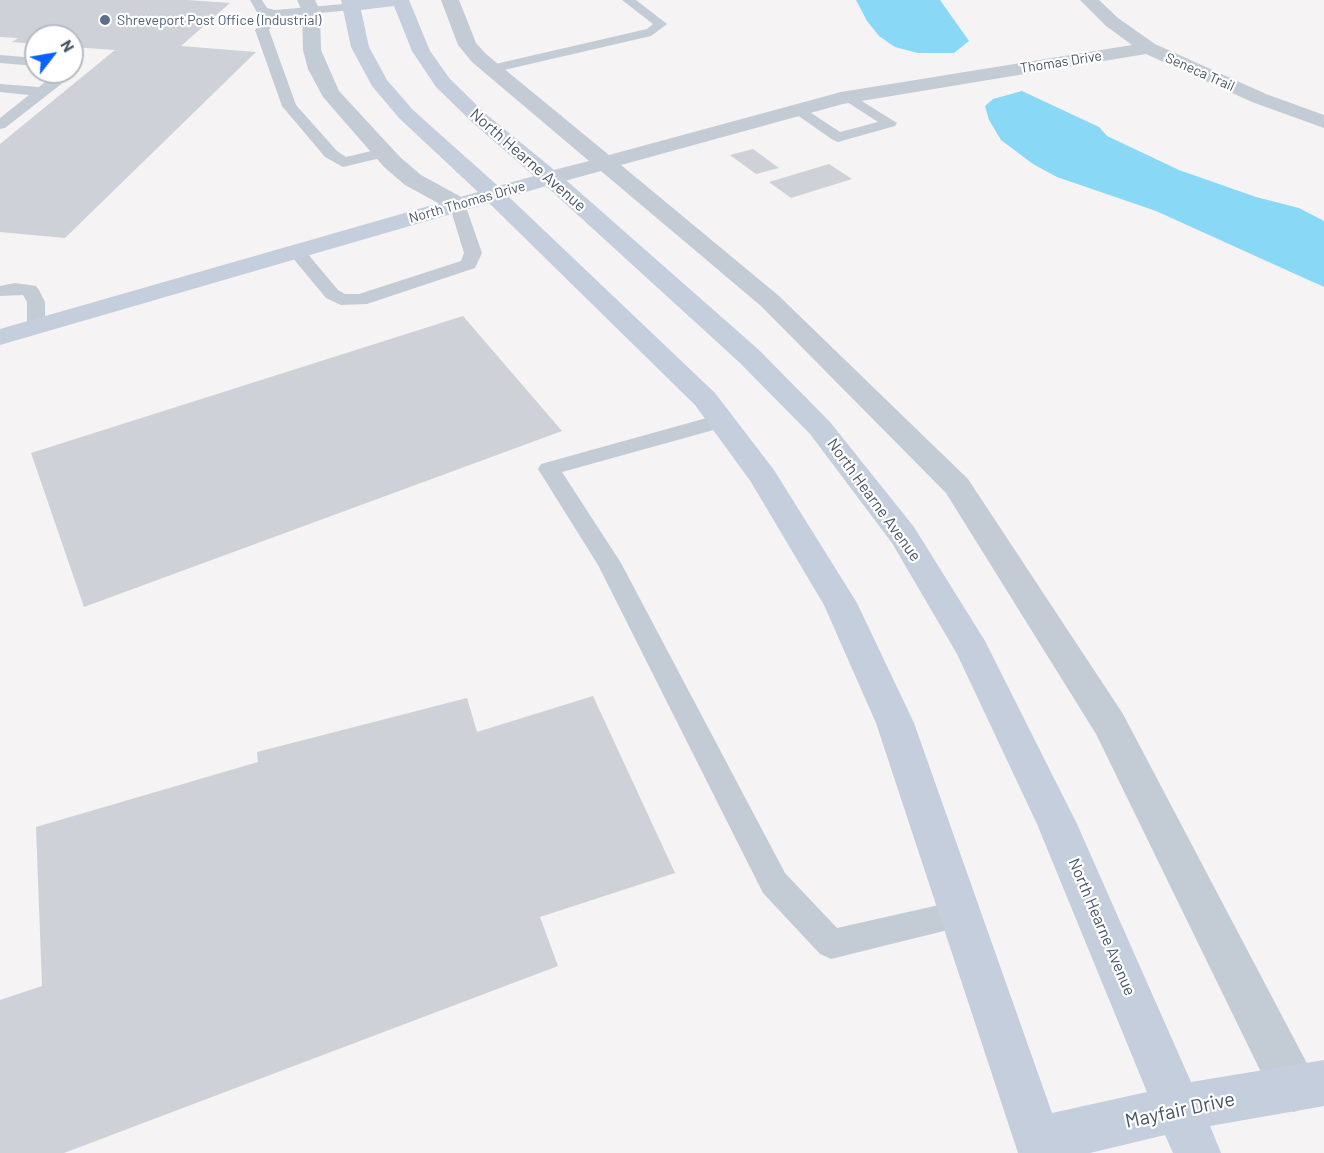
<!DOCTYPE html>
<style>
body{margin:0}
#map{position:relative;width:1324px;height:1153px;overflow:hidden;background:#f5f3f3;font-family:Barlow,sans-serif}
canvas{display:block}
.north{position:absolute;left:24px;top:24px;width:60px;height:60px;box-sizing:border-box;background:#fff;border:2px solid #b6bbc1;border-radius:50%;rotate:59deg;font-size:16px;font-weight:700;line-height:24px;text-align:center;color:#485463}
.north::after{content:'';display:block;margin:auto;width:21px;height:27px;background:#0861fa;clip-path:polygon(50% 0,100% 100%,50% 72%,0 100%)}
</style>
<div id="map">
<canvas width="1324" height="1153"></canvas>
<div class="north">N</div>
</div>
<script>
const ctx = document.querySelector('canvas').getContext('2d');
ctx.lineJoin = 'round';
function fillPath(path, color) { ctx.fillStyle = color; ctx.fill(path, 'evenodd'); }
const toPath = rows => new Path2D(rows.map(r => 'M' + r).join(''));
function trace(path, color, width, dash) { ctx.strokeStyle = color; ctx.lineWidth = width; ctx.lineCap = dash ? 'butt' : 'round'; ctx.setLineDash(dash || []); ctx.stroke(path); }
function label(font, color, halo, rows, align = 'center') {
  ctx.font = font + ' Barlow,sans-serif'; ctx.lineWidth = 4.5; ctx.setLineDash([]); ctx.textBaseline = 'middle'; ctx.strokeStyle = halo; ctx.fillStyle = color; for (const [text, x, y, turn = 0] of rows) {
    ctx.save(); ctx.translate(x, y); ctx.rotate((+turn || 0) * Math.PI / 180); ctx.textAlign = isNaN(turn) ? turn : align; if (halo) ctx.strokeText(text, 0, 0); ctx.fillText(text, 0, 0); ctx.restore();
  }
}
const water = toPath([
 [856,0,940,0,969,41,954,53,918,53,895,47,879,36,867,21],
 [1022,91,1099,127,1107,136,1179,170,1256,197,1299,208,1324,221,1324,287,1156,211,1057,177,1033,164,1001,140,989,120,985,106,993,99]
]);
const building = toPath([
 [0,0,188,0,230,3,181,46,256,52,65,238,0,232,0,144,115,50,72,47,72,36,36,36,36,44,12,42,18,38,0,37],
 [753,149,779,168,756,174,730,155],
 [829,164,852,179,791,198,769,182],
 [463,316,562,431,84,607,31,453],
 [593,696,675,873,540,917,558,966,64,1153,0,1153,0,1000,42,986,36,827,258,762,257,752,467,698,477,732]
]);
const lane = toPath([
 [250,0,262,0,267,8,275,10,355,3,357,6,355,9,351,10,279,17,269,30,296,105,337,151,346,157,384,148,389,150,392,153,389,156,343,167,325,157,282,106,255,30,267,16,258,14,250,0],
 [622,0,636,0,667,24,651,36,491,73,484,69,491,65,647,29,653,24,622,0],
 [0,55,36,58,36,66,0,63,0,55],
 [58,72,72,72,69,78,5,128,0,129,0,118,29,95,0,92,0,84,39,87,58,72],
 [849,93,897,123,895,126,838,142,833,140,790,110,792,107,802,107,840,132,878,122,844,100,842,97,849,93],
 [457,199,465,204,482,253,475,268,367,304,341,305,326,298,287,251,290,247,296,246,302,247,338,290,345,294,359,294,461,261,464,253,449,204,457,199],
 [15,283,36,286,39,290,45,302,45,326,43,330,36,332,29,330,27,326,27,302,23,295,0,296,0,286,15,283],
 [721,414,728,416,731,421,728,426,562,472,621,563,785,873,837,928,961,900,972,904,976,914,972,924,831,959,820,954,763,893,598,565,538,469,541,464,721,414]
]);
const street = toPath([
 [297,0,315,0,320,11,321,50,339,91,400,157,421,175,465,199,468,204,465,209,457,211,449,209,405,185,384,167,323,97,308,69,303,50,302,11,297,0],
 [441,0,459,0,476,43,486,54,609,155,841,92,1132,45,1106,26,1080,0,1099,0,1118,18,1155,44,1266,94,1324,115,1324,128,1252,102,1146,54,843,104,621,165,779,296,968,479,1123,714,1311,1071,1318,1088,1311,1105,1294,1112,1277,1105,1096,734,946,493,761,306,601,171,550,185,542,183,539,178,542,173,589,161,472,62,458,45,441,0]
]);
const secondary = toPath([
 [341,0,409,0,430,51,450,79,487,115,558,173,759,350,830,422,914,527,985,641,1077,824,1191,1082,1324,1060,1324,1106,1210,1126,1221,1153,1173,1153,1165,1135,1090,1153,1018,1153,876,723,824,605,751,482,695,405,489,203,0,345,0,329,478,192,399,118,372,86,351,47,341,0],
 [394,6,412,51,436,87,473,123,534,176,498,186,413,110,387,80,369,47,361,10,394,6],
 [546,186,739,362,810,434,892,543,957,654,1037,824,1147,1092,1052,1113,914,723,857,603,774,470,715,393,509,197,546,186]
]);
const markers = [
 [105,20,6,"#5c6f8a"]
];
const farServicenames = [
 ["Shreveport Post Office (Industrial)",117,20]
];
const farStreetnames = [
 ["Thomas Drive",1061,62,-9],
 ["Seneca Trail",1200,72,24],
 ["North Thomas Drive",467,202,-16]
];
const streetNames = [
 ["North Hearne Avenue",528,160,41],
 ["North Hearne Avenue",874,500,54],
 ["North Hearne Avenue",1102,927,67]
];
const nearStreetnames = [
 ["Mayfair Drive",1180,1110,-12]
];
fillPath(water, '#88d8f6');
fillPath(building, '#ced1d8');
fillPath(lane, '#c3ccd5');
fillPath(street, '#c3ccd5');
fillPath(secondary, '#c4cedd');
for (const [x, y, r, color] of markers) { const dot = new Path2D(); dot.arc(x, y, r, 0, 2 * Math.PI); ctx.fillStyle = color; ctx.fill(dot); trace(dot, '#fff', 2); }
label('14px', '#4e5e75', '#fff', farServicenames, 'left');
label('14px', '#485463', '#fff', farStreetnames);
label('16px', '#485463', '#fff', streetNames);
label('20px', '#485463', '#fff', nearStreetnames);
</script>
